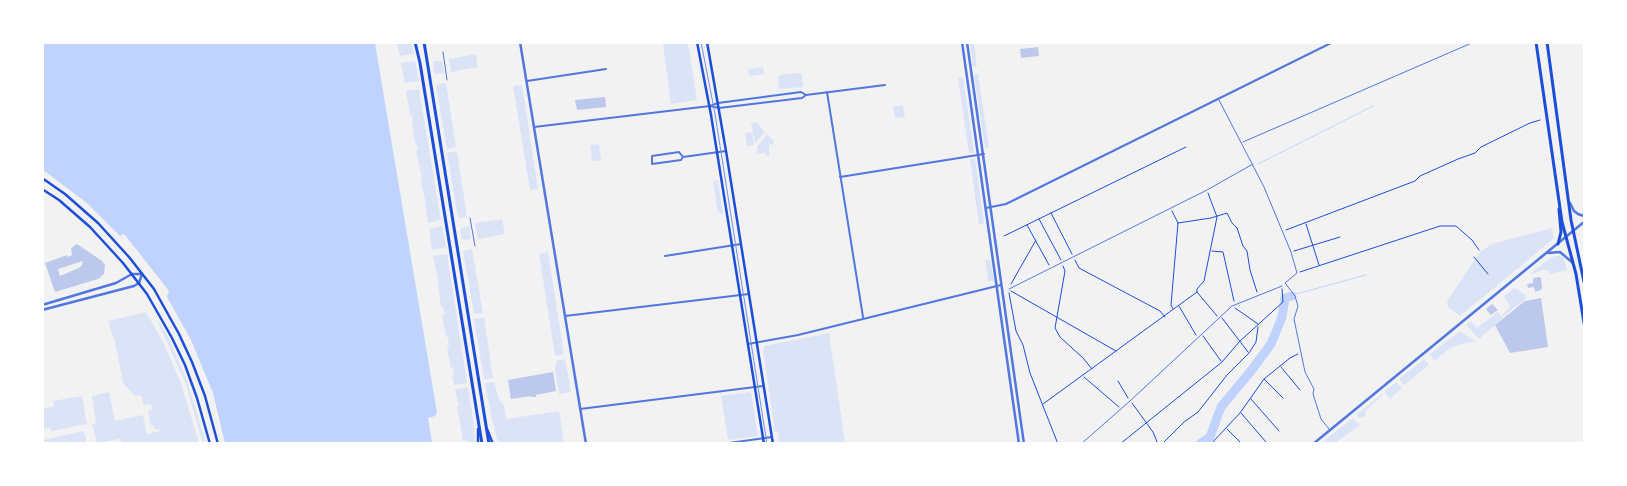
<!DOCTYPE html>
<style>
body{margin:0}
#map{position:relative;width:1627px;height:486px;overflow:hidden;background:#f2f2f2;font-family:Barlow,sans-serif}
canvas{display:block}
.frame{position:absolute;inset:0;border:44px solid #fff;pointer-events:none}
</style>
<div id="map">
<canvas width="1627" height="486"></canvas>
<div class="frame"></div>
</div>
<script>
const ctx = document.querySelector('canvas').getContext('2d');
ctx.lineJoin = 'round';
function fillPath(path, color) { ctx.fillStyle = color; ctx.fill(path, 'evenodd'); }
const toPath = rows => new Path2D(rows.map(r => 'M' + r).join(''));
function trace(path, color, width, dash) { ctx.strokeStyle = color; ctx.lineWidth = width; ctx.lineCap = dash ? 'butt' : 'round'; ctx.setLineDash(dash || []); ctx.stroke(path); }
const green = toPath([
 [396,43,411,43,414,54,400,56],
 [663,43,688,43,697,100,671,104],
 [970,43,974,43,977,66,973,67],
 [476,54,478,67,451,72,449,59],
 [415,61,419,81,405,83,401,63],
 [435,61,442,61,444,73,436,74,434,72,433,63],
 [763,67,764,74,749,76,748,69],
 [799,73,802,75,803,87,779,89,778,77,781,75],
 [978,74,989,148,985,148,974,75],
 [963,77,974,153,969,153,958,78],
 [446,83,456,147,447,149,436,85],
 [522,85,538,189,530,190,513,86],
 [419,89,441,220,428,223,425,204,426,204,420,177,422,177,416,151,418,150,416,143,415,143,412,124,413,123,412,115,410,115,406,91],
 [903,105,905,117,895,118,893,107],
 [756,122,765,132,755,143,751,123],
 [752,132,754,145,747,146,745,133],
 [767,134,773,140,774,144,769,145,769,156,766,156,766,153,757,154,757,147],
 [599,144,601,160,592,161,590,145],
 [457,151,467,217,458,218,447,153],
 [975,158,984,223,979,225,970,159],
 [718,180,723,213,718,213,713,181],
 [502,219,505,234,478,239,475,223],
 [442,226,446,247,432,250,429,229],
 [469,226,471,239,464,240,462,239,460,230,462,228],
 [1552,228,1554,238,1552,240,1460,316,1448,307,1447,301,1480,252,1492,244],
 [472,249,483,313,474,314,463,251],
 [548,252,564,354,555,356,539,254],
 [447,254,467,383,454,385,452,376,454,375,453,368,451,368,447,347,449,346,448,337,446,337,442,315,445,315,443,307,441,307,438,286,439,285,433,256],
 [1556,256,1560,256,1564,259,1567,270,1550,274,1548,270,1544,270,1529,275,1550,258],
 [985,260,990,260,994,281,988,281],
 [1514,288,1525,294,1526,299,1502,317,1503,318,1479,339,1466,325,1471,321,1477,328,1498,312,1501,316,1510,307,1504,296],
 [146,312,163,342,181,383,199,443,122,443,120,439,97,443,92,424,96,423,92,396,109,392,115,421,143,415,147,434,160,431,159,429,155,429,154,426,151,426,148,411,152,410,151,404,144,405,141,395,135,396,123,383,115,342,108,321],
 [484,317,493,378,484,379,474,319],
 [157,320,158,320,169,339,187,381,206,443,203,443,185,382],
 [1460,331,1475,341,1452,347,1434,361,1430,354],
 [829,333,845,443,779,443,778,432,775,432,763,350,764,349,764,346],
 [565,359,571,392,559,394,555,370,556,361],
 [1424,359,1429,365,1404,385,1399,379],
 [494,382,499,399,504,406,506,419,559,411,564,443,498,443,491,415,485,383],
 [1396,382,1402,388,1390,399,1384,392],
 [468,387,474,426,475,443,467,443,466,440,463,441,457,406,459,406,455,389],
 [751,392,758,436,728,440,721,396],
 [1382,394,1383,395,1365,411,1365,416,1359,418,1357,414],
 [82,396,87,424,51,431,50,427,43,429,43,409,54,406,53,401],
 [1353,418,1360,425,1335,443,1321,443],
 [84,431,87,443,43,443,43,440]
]);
const water = toPath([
 [43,42,375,43,437,413,435,416,428,418,432,443,225,443,213,393,191,340,167,297,169,291,125,235,123,234,120,236,87,203,43,170]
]);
const stream = toPath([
 [1258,164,1373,106],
 [1296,294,1366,275]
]);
const river = toPath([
 [1200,444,1210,437,1221,407,1251,371,1271,344,1282,317,1285,298,1292,296]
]);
const building = toPath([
 [1038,47,1039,56,1021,58,1020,49],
 [605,97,606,107,577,110,575,100],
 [77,244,102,261,105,265,104,274,98,279,55,292,45,263,67,255,68,257,72,255,71,248],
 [83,261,82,265,79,268,60,276,58,269],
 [1539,277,1541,278,1542,288,1541,290,1535,292,1534,287,1528,288,1527,284,1533,283,1533,278],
 [1541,298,1548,347,1510,353,1495,325,1525,301],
 [1492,304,1498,310,1491,315,1486,309],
 [553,372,556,391,536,395,536,397,532,397,531,396,511,399,508,380]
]);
const path = toPath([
 [1172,211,1178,223,1171,305,1173,309],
 [1051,213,1072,254],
 [1039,219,1061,260],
 [1178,223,1211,218,1227,213,1232,223,1237,228,1243,246,1247,251,1250,270,1257,292],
 [1306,224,1319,265],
 [1027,225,1049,265],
 [1286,230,1415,181,1420,176,1458,159,1475,153,1481,147,1530,123,1540,120],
 [1004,236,1186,147],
 [1212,251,1223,252,1234,301],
 [1294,251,1340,237],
 [1474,257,1488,274],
 [1075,260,1079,268,1160,311,1165,317],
 [1063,266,1065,271,1055,328,1060,337,1083,358,1092,369],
 [1300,272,1440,226,1456,226,1472,240,1479,250],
 [1011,284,1036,240],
 [1011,291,1116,351],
 [1197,292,1217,316],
 [1009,293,1016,331,1023,345,1030,373,1058,444],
 [1179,306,1196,335],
 [1235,308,1258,324],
 [1222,318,1248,352],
 [1203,336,1221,361],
 [1281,367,1300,390],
 [1084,377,1119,407],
 [1264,379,1283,398],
 [1118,381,1128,398],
 [1251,399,1279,431],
 [1132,403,1153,432,1158,444],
 [1043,404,1197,292,1197,289,1204,281,1217,217,1208,193],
 [1241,413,1266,442],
 [1227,429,1242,444],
 [1120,444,1222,362,1240,341,1283,302,1282,289],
 [1162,444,1184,422,1198,412,1227,375,1249,353,1256,342,1258,327],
 [1211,444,1240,413,1264,379,1290,358,1298,354]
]);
const service = toPath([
 [443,52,447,80],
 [1219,100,1264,187,1291,252,1297,273,1285,283,1295,296,1298,306,1294,319,1305,372,1314,389,1313,394,1321,419,1329,429],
 [1243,142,1474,42],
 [470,218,475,246],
 [1009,289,1207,190,1253,164],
 [1081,444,1130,401,1232,306,1282,286]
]);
const minor = toPath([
 [527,81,606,69],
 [801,92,806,95,802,98,719,108,710,106,718,103,801,92],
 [827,92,863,317],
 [806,95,885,85],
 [534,127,710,106],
 [683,157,679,152,652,156,652,164,681,160,683,157,726,151],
 [840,177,984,154],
 [986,208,1006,204,1333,42],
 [665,256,741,244],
 [565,316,749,294],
 [748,344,798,335,1001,285],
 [580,409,763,386],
 [722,444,772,437]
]);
const tertiary = toPath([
 [520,42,586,444],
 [962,42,1019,444],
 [967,42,1024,444],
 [1570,203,1574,211,1578,214,1584,216],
 [1548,253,1560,252,1573,263],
 [42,305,116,283,132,274,142,274,139,283,134,286,42,310],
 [1313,444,1584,222]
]);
const secondary = toPath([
 [697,42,711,115,764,444],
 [707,42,726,151,773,444],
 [42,178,65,194,98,223,129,257,154,289,179,334,192,362,205,396,218,444],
 [42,189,59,200,90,227,123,263,147,294,172,338,185,365,197,398,210,444],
 [487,429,493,444],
 [478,444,478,429]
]);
const primary = toPath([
 [415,42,420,63,482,444],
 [424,42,489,444],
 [1536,42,1562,222,1576,274,1584,323],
 [1547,42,1571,220,1584,282],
 [1558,244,1561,232,1559,209]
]);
const tram = toPath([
 [701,42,715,114,767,444]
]);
fillPath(green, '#dbe4f7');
fillPath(water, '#bfd3fe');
trace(stream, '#bfd3fe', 1);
trace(river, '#bfd3fe', 9);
fillPath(building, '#bdc9ec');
trace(path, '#1d4ed8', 1);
trace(service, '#5277de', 1);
trace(minor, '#5277de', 2);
trace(tertiary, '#5277de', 2.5);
trace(secondary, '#1d4ed8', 2.5);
trace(primary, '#1d4ed8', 3);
trace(tram, '#7290e2', 1);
</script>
